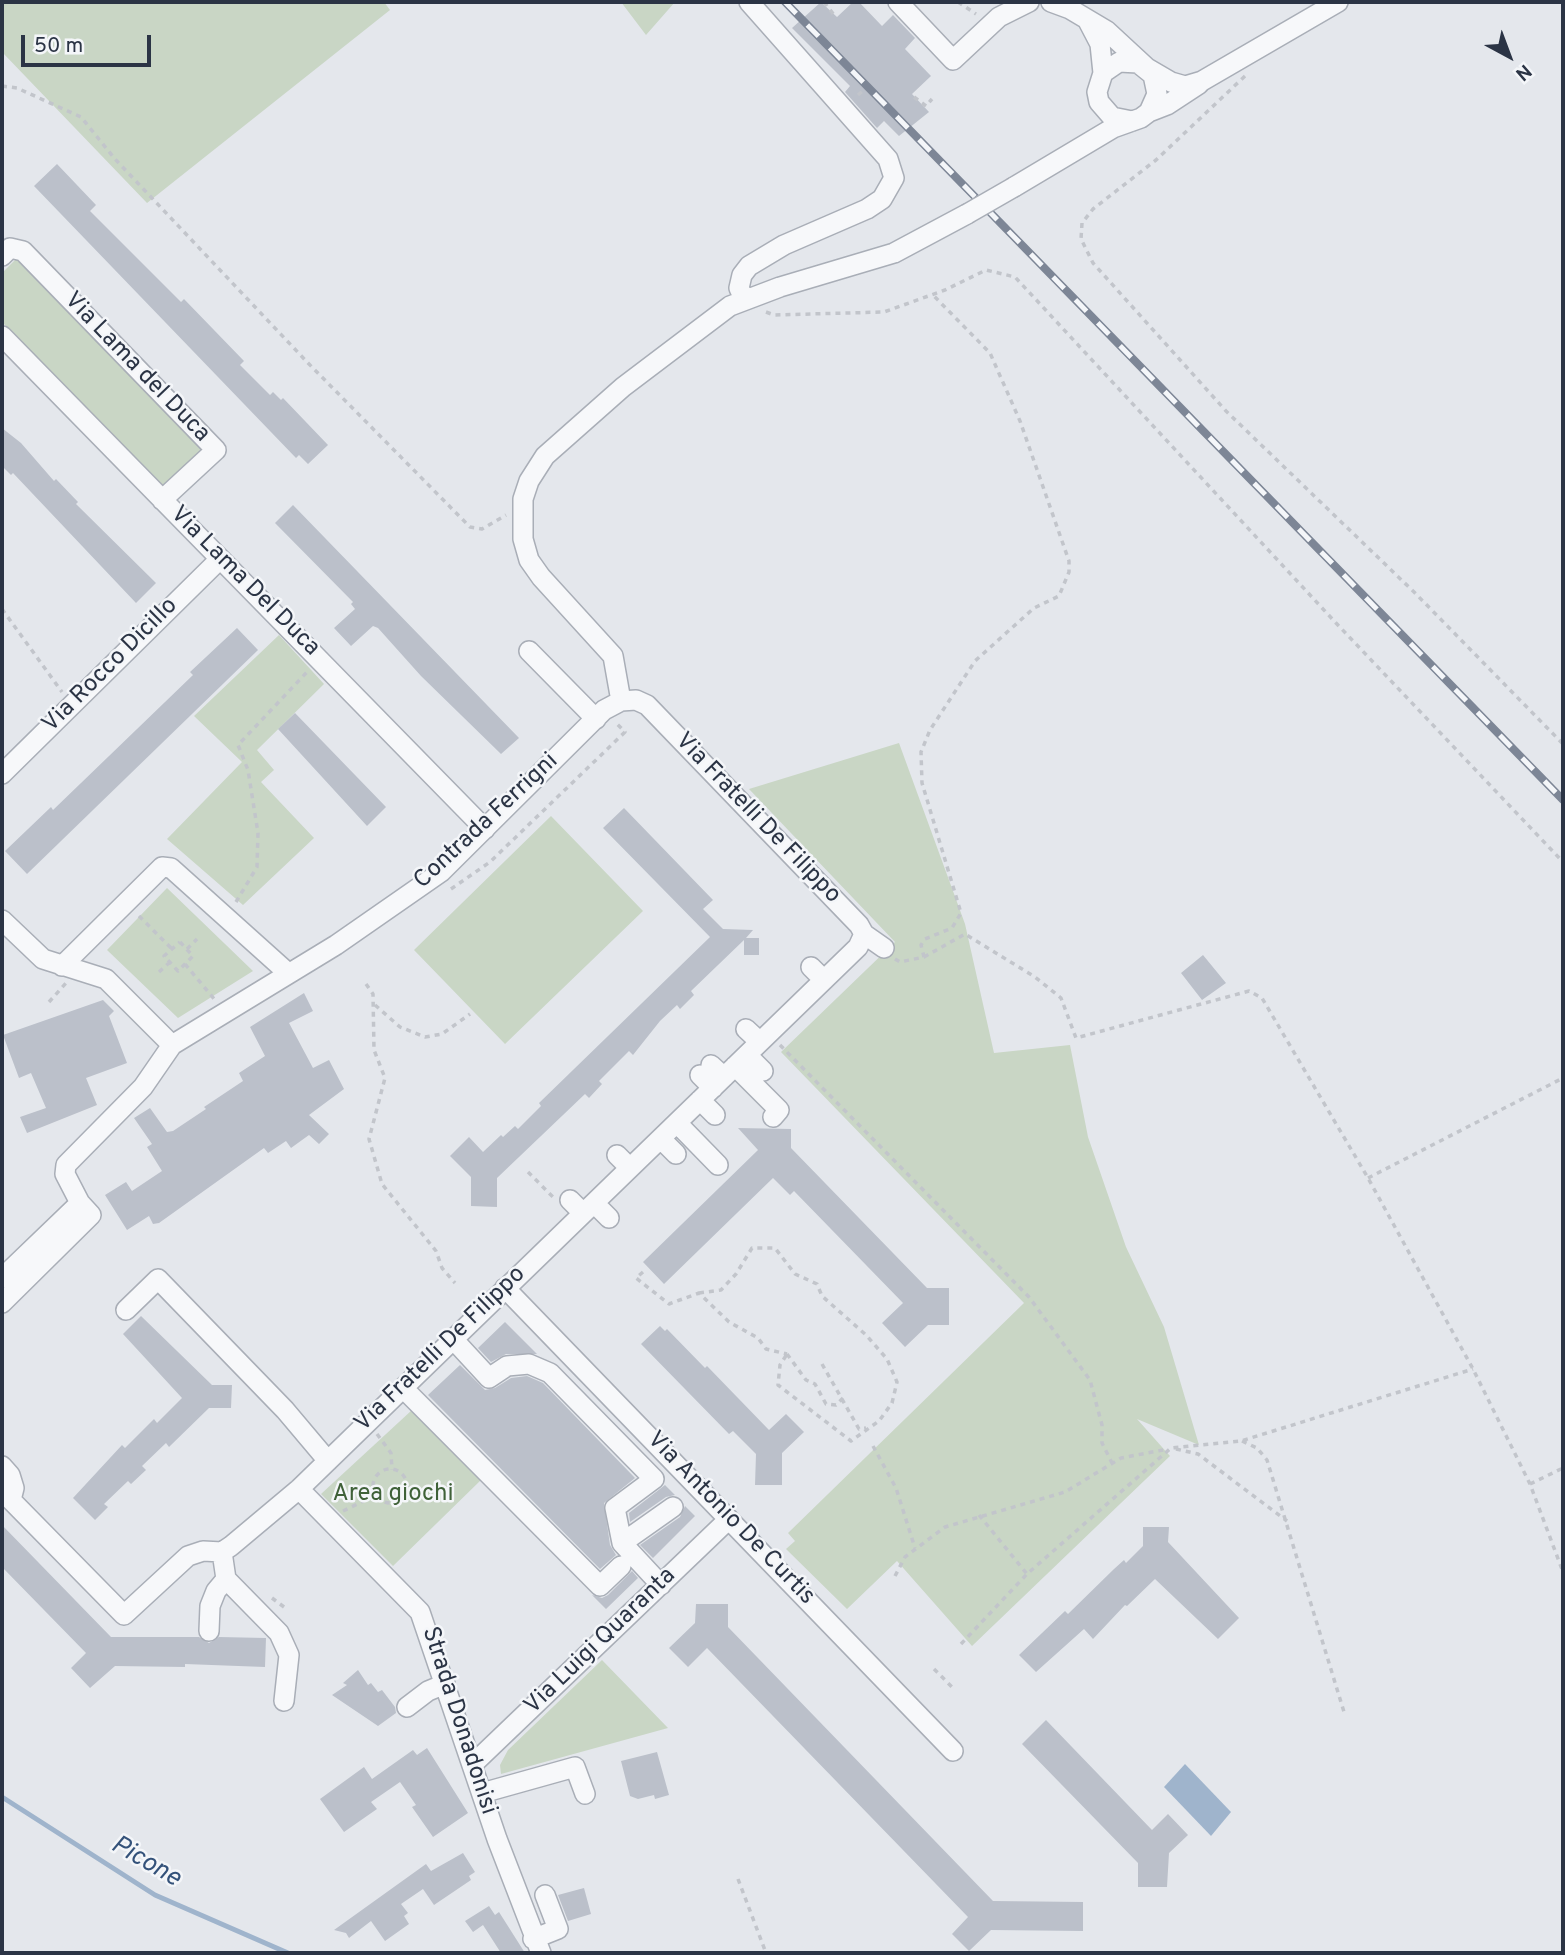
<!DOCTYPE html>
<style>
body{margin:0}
#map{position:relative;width:1565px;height:1955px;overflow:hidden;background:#e4e7ec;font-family:Overpass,sans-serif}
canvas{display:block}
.frame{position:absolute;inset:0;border:4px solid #2b3445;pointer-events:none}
.north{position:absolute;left:1474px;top:21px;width:70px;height:70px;-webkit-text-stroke:5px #f4f6f9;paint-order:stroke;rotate:139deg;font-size:19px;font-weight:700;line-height:28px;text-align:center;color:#2b3445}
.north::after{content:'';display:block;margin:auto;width:24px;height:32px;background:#2b3445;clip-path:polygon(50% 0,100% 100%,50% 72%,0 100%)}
.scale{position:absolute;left:21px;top:35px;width:130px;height:32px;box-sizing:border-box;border:4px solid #2b3445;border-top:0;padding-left:9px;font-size:21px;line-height:24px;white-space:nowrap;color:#2b3445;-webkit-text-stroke:5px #f4f6f9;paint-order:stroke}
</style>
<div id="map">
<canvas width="1565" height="1955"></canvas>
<div class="frame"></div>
<div class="north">N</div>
<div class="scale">50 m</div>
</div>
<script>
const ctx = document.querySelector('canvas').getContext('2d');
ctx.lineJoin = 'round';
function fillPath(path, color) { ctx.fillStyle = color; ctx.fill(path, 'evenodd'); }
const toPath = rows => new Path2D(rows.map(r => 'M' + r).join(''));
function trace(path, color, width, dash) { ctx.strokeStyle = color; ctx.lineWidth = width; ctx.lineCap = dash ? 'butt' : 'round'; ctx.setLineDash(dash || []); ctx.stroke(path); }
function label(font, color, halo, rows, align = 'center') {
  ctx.font = font + ' Overpass,sans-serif'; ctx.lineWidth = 5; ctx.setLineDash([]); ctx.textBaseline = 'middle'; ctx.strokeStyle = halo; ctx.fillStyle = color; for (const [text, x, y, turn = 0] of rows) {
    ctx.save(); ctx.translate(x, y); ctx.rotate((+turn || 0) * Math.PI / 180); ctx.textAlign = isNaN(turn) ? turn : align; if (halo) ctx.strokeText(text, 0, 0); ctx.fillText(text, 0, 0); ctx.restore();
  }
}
const green = toPath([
 [2,2,384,2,390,10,147,203,2,52],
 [621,2,675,2,646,35],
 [16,259,202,450,164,487,2,322,2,273],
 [279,635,324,684,257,750,274,770,261,782,314,838,243,905,167,839,242,762,194,716],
 [899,743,965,924,994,1053,1070,1045,1088,1137,1126,1247,1164,1327,1199,1445,1137,1419,1170,1456,972,1646,897,1561,847,1609,786,1549,795,1541,788,1533,1024,1303,781,1052,895,942,749,789],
 [551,816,643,911,505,1044,414,950],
 [167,888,253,971,178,1018,107,950],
 [412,1410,481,1480,393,1566,321,1494],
 [602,1660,668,1728,501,1774,500,1765,508,1750]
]);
const water = toPath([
 [1185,1764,1231,1812,1211,1836,1164,1787]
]);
const stream = toPath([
 [2,1797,155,1895,288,1953]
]);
const building = toPath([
 [821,2,837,17,853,2,859,2,882,26,893,15,915,38,905,49,931,76,912,94,929,112,899,136,884,121,877,128,845,92,850,86,792,28],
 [57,164,96,205,90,211,181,302,184,299,244,361,240,365,270,395,273,392,281,400,283,398,328,445,308,464,299,455,296,458,34,186],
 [2,428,21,443,54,481,56,479,78,502,76,504,156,583,136,603,13,473,11,475,2,466],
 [293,505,519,738,501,754,421,676,378,628,373,626,351,646,334,628,355,609,351,604,353,602,275,523],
 [237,628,258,650,27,874,5,851,51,807,53,810,193,675,190,672],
 [295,713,386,807,367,826,278,729],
 [624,808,713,900,703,909,723,929,753,930,746,938,759,938,759,955,744,955,744,940,691,991,694,995,680,1009,677,1005,660,1021,633,1055,629,1051,599,1081,602,1084,589,1098,585,1094,497,1178,497,1207,471,1206,471,1177,450,1156,469,1137,483,1152,501,1135,503,1137,515,1126,518,1129,541,1106,539,1103,710,937,603,828],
 [1203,955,1226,983,1202,1000,1181,973],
 [304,993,313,1011,289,1023,313,1068,329,1060,344,1089,309,1115,329,1134,319,1144,309,1135,291,1148,286,1141,268,1153,264,1148,159,1223,153,1224,149,1216,127,1230,105,1195,126,1182,132,1191,162,1171,147,1147,152,1144,134,1118,150,1108,167,1132,173,1131,206,1109,204,1107,243,1081,239,1073,265,1056,250,1027],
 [103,1000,114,1011,109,1016,127,1063,86,1078,97,1105,27,1133,20,1117,46,1108,31,1073,19,1078,3,1035],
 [738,1128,791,1129,791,1148,927,1288,949,1288,949,1325,928,1325,905,1347,882,1323,903,1303,794,1191,790,1195,773,1178,664,1284,643,1262,758,1150],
 [141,1316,212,1385,232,1385,231,1408,209,1408,169,1447,166,1443,142,1466,146,1470,131,1484,128,1481,104,1504,108,1507,95,1520,73,1498,122,1445,125,1448,154,1419,157,1423,182,1398,123,1334],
 [505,1322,537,1354,506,1354,491,1362,478,1348],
 [660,1326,665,1331,667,1329,705,1368,707,1366,769,1430,786,1414,804,1432,782,1453,782,1485,755,1485,756,1454,733,1431,729,1434,641,1344],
 [460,1365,485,1390,495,1388,511,1378,527,1376,543,1383,635,1478,604,1503,610,1545,616,1555,600,1569,428,1395],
 [665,1485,675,1495,666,1497,630,1522,629,1513],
 [685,1506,695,1516,653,1558,640,1545,680,1517],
 [2,1525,111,1637,199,1637,209,1643,219,1637,266,1638,265,1667,185,1664,185,1667,115,1666,90,1688,71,1668,86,1653,2,1567],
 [1143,1527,1169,1527,1168,1542,1239,1618,1218,1639,1155,1579,1127,1606,1125,1605,1093,1639,1084,1629,1036,1672,1019,1655,1065,1611,1068,1614,1114,1569,1124,1560,1126,1563,1143,1546],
 [632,1571,638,1578,606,1609,592,1595,602,1598,608,1595],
 [696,1604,728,1604,728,1627,993,1901,1083,1902,1083,1931,991,1930,969,1951,952,1934,968,1917,707,1648,688,1667,669,1648,695,1623],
 [358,1670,368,1685,371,1683,378,1692,382,1690,395,1707,396,1713,378,1726,332,1695,347,1685,343,1683],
 [1046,1720,1152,1830,1168,1814,1188,1835,1169,1853,1167,1887,1138,1887,1138,1863,1022,1744],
 [427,1748,468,1813,433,1837,412,1807,416,1805,400,1782,371,1802,377,1809,344,1832,320,1799,364,1767,372,1779,413,1750,417,1755],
 [657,1752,669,1795,655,1799,654,1795,638,1799,630,1796,621,1761],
 [463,1853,475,1872,469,1876,471,1880,434,1905,423,1889,401,1904,408,1913,404,1916,409,1924,385,1941,371,1921,349,1938,346,1933,334,1930,426,1864,431,1871],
 [584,1888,591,1914,568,1921,558,1895],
 [489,1906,495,1915,499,1912,525,1953,501,1953,483,1925,473,1932,465,1921]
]);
const path = toPath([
 [824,2,834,15],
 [958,2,976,14],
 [1245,76,1156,160,1093,209,1082,223,1081,239,1093,263,1226,411,1414,592,1563,744],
 [2,86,17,88,81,117,115,159,308,363,470,527,482,529,506,515],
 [858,95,865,89],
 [914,97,926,106,932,99],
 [766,312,774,315,884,312,945,290,986,270,1015,277,1336,623,1563,862],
 [2,609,62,692],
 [451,889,490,862,625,732,615,722],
 [236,902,257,867,258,833,248,770,238,745,307,672],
 [139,916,172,949],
 [180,942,193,956,178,971,164,956,180,942],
 [187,949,197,939],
 [924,957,965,934,1035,977,1061,998,1076,1038,1249,991,1262,998,1368,1178,1473,1369,1530,1484,1563,1572],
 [895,959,900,962,924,957,921,945,925,939,952,928,961,913,922,783,921,752,930,730,975,661,1034,608,1059,596,1069,572,1069,561,1020,421,990,353,932,294],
 [185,964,215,1000],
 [159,972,170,962],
 [366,984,373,994,374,1050,385,1078,369,1139,382,1184,436,1251,442,1268,455,1283],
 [49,1002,66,983],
 [375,1005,400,1027,425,1037,442,1034,470,1014],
 [780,1045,1029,1297,1090,1380,1102,1425,1102,1443,1112,1463],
 [528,1172,554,1198],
 [1368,1178,1563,1078],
 [643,1272,636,1278,669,1304,699,1293,729,1322,758,1338,766,1349,787,1354],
 [699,1293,721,1290,736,1274,752,1248,775,1248,795,1274,817,1284,822,1296,866,1335,887,1359,897,1382,892,1403,879,1421,851,1441,778,1385,780,1365,787,1354],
 [787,1354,806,1380,815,1384,826,1404,836,1405,843,1398],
 [822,1364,859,1429,866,1428],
 [377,1434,391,1453,392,1470],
 [1242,1441,1257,1448,1267,1460,1344,1712],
 [873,1446,896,1488,915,1548],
 [1176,1449,1198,1454,1287,1521],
 '373 1486a17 17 0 1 1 34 0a17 17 0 1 1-34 0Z',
 [1530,1484,1563,1468],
 [343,1511,376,1495],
 [979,1515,1027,1574],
 [895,1576,905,1557,945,1527,1065,1492,1121,1458,1168,1449],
 [272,1598,284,1607],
 [961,1644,1027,1574,1171,1448,1241,1441,1473,1369],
 [934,1669,952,1687],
 [738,1879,766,1953]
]);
const minor = toPath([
 [898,2,953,60,999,17,1029,2],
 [1051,2,1070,9,1107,31,1147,68,1171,82,1185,86,1202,81,1338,2],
 [1088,21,1100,44,1103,73],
 [1149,112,1167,105,1199,84],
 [1014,187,1113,128,1141,118,1149,112,1157,94,1153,75,1138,63,1119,62,1103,73,1097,92,1099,102,1112,117,1132,121],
 [2,256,10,248,23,251,216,450,162,500],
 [744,299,739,288,742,275,749,266,784,245,867,209,882,199,894,178,888,159,749,2],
 [2,336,485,829],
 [529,651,596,719],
 [621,701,613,656,541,577,529,560,523,539,523,499,529,481,545,456,623,387,730,306,780,287,894,253,967,214],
 [2,774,220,559],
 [2,920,43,959,106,979,172,1045,336,945,441,872,604,710,621,701,636,700,647,705,859,925,864,934,884,948],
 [62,966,162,867,171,868,288,973],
 [811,967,824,980],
 [746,1029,760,1042],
 [747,1055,763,1071],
 [711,1065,724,1077],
 [735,1066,779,1110,773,1117],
 [700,1075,713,1088],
 [700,1100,715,1115],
 [677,1123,718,1165],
 [661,1139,676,1154],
 [617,1155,630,1168],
 [570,1200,583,1213],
 [80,1203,65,1174,66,1165,143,1087,172,1045],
 [594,1203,609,1218],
 [2,1278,80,1203,91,1215,2,1303],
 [505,1288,953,1751],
 [126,1310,158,1279,285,1410,328,1461],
 [453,1339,489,1378,507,1366,529,1364,550,1373,654,1479,615,1508,622,1543,661,1585],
 [403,1388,600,1586,621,1566],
 [2,1466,10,1475,14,1488,11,1500],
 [299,1489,420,1612,497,1839,541,1953],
 [2,1491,124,1615,188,1556,203,1551,222,1552,231,1546,299,1489,367,1423,858,947,864,934],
 [622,1543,673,1507],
 [226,1579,279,1633,289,1655,284,1701],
 [209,1631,210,1606,216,1591,226,1579,222,1552],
 [407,1707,428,1691,445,1684],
 [472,1765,729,1519],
 [482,1793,575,1767,585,1794],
 [533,1939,558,1929,545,1895]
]);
const rail = toPath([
 [785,2,1563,800]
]);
const minorBridge = toPath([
 [967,214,1014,187]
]);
const streetNames = [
 ["Via Lama del Duca",136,368,46],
 ["Via Lama Del Duca",244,582,45],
 ["Via Rocco Dicillo",111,666,-45],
 ["Via Fratelli De Filippo",757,819,46],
 ["Contrada Ferrigni",487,822,-43],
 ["Via Fratelli De Filippo",441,1350,-44],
 ["Via Antonio De Curtis",730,1519,46],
 ["Via Luigi Quaranta",601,1642,-44],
 ["Strada Donadonisi",458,1721,72]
];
const parkNames = [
 ["Area giochi",393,1495]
];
const waterNames = [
 ["Picone",145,1863,30]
];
fillPath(green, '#c9d6c5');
fillPath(water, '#9fb4cc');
trace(stream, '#9fb4cc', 5);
fillPath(building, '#bbc0ca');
trace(minor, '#a9aeb7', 22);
trace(path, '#c2c5cb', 3.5, [5, 5]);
trace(minor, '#f7f8fa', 19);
trace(rail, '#7d8696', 8);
trace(rail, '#f4f6f9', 5, [16]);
trace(minorBridge, '#a9aeb7', 22, []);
trace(minorBridge, '#f7f8fa', 19);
label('24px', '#2b3445', '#f4f6f9', streetNames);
label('24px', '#3f6138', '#f4f6f9', parkNames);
label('italic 26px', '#34527a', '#f4f6f9', waterNames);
</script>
